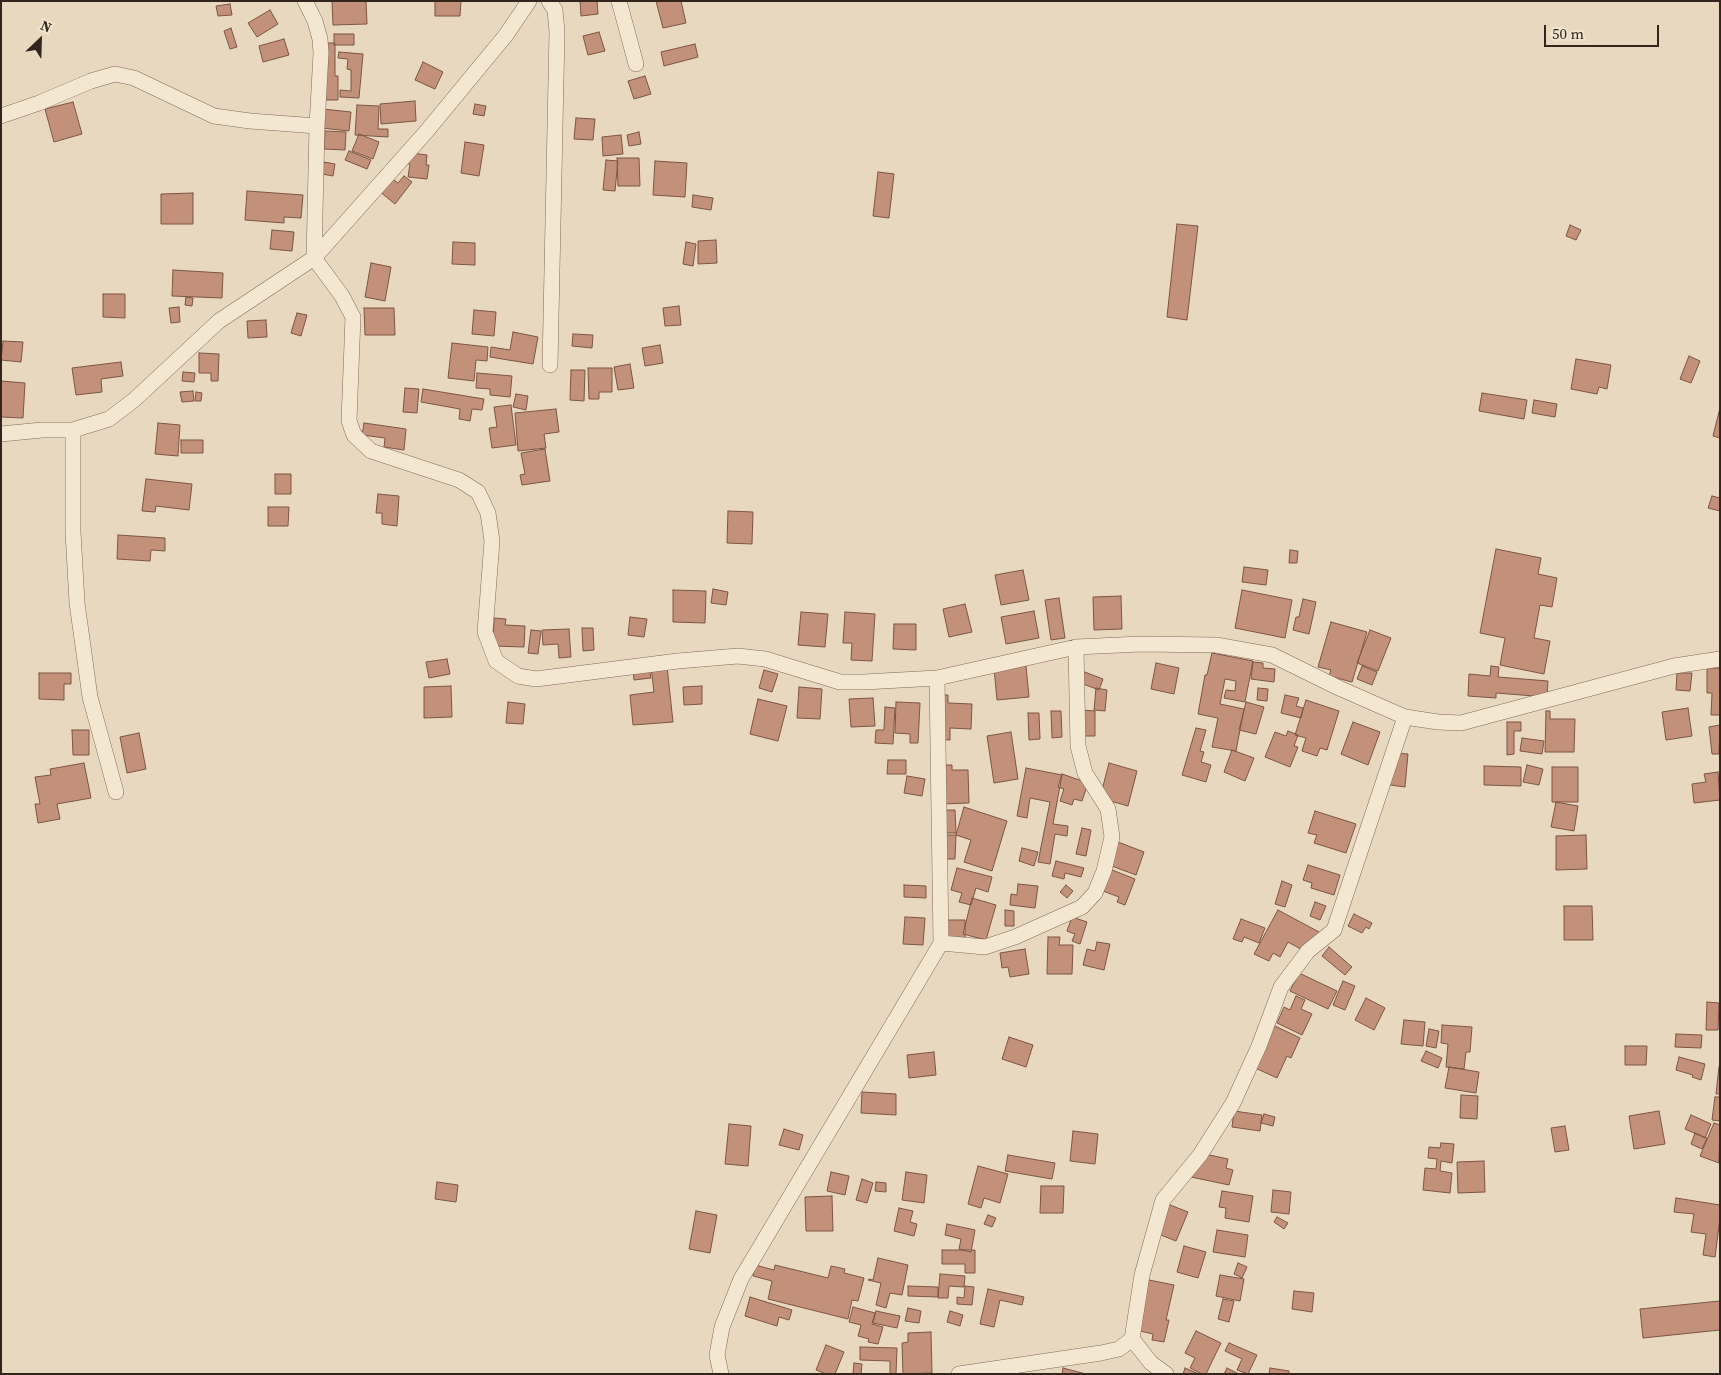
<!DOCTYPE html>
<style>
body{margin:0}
#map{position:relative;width:1721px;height:1375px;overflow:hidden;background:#e8d8c0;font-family:"Source Serif 4",serif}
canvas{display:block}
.frame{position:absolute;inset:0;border:2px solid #31251d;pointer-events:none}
.north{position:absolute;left:15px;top:15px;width:50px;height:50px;-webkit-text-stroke:4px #f1e4cf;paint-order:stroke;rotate:24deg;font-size:14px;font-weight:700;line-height:20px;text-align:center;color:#31251d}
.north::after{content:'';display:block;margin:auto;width:18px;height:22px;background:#31251d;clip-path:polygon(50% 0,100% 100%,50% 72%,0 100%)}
.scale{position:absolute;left:1544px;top:25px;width:115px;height:22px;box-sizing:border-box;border:2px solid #31251d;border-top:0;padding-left:6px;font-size:15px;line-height:18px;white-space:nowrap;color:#31251d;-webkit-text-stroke:4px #f1e4cf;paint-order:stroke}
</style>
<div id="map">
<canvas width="1721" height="1375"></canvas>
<div class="frame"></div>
<div class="north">N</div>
<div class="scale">50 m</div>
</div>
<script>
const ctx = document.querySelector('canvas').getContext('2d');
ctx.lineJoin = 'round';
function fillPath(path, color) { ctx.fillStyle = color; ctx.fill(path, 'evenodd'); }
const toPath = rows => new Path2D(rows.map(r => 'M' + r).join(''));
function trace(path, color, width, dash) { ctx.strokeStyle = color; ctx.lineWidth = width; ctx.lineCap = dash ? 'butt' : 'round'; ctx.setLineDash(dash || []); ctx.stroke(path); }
const building = toPath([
 [332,1,366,1,367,24,333,25,332,1],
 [435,1,461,1,460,16,435,16,435,1],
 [580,1,597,1,598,14,581,16,580,1],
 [656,1,681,1,686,23,663,28,656,1],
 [230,4,232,15,218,16,216,6,230,4],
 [270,10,278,24,257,37,248,23,270,10],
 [231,28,237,47,230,49,224,31,231,28],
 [599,32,605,51,588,55,583,36,599,32],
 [334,34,354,34,354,45,334,45,334,34],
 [284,39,289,55,263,62,259,46,284,39],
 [323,43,335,43,335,76,338,76,338,100,323,100,323,43],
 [695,44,698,57,664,66,661,52,695,44],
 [339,52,363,54,359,98,340,97,340,90,351,91,351,70,347,69,348,59,338,58,339,52],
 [423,62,443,72,435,89,415,80,423,62],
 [645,76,651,94,634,99,628,81,645,76],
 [415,101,416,121,381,124,380,104,415,101],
 [73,102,82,134,54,142,45,109,73,102],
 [475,104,486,106,484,116,473,114,475,104],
 [357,105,379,106,378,129,388,129,388,137,355,135,357,105],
 [323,109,351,112,349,131,321,128,323,109],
 [576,118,595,119,593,140,574,139,576,118],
 [325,131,346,132,345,150,324,149,325,131],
 [639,132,641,144,629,146,627,135,639,132],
 [359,134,379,142,373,159,352,151,359,134],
 [621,135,623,154,603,156,602,137,621,135],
 [465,142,484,145,479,176,461,173,465,142],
 [349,151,371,160,367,169,345,160,349,151],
 [405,152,427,155,426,165,429,165,427,179,408,177,410,164,404,163,405,152],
 [617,158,639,158,640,186,618,186,617,158],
 [606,160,618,161,615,191,603,190,606,160],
 [655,161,687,163,685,197,653,195,655,161],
 [324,162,335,164,333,176,322,174,324,162],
 [878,172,894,174,889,218,873,216,878,172],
 [404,176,412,182,395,204,379,191,390,177,398,183,404,176],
 [247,191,303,195,301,218,284,217,284,223,245,220,247,191],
 [193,193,193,224,161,224,161,194,193,193],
 [693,195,713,198,711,210,692,207,693,195],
 [1177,224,1198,226,1187,320,1167,317,1177,224],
 [1570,225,1581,230,1576,240,1566,236,1570,225],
 [272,230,294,232,292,251,270,249,272,230],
 [716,240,717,263,698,264,698,241,716,240],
 [453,242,475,243,475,265,452,264,453,242],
 [686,242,696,244,693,266,683,264,686,242],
 [371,263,391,267,385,301,365,297,371,263],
 [173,270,223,273,222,298,172,296,173,270],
 [103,294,125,294,125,318,103,317,103,294],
 [186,297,193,298,192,306,185,305,186,297],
 [679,306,681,325,665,326,663,308,679,306],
 [179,307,180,322,171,323,169,308,179,307],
 [364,308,394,308,395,335,365,335,364,308],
 [474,310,496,312,494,336,472,334,474,310],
 [297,313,307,315,301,336,291,333,297,313],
 [266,320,267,337,248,338,247,321,266,320],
 [513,332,538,337,533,364,490,357,491,347,510,350,513,332],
 [573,334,593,335,592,348,572,346,573,334],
 [3,341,23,342,21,362,1,360,3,341],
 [452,343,488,347,487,361,476,360,474,381,448,378,452,343],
 [660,345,663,363,645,366,642,348,660,345],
 [199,353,219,354,218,381,211,381,211,373,199,373,199,353],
 [1689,356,1700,361,1691,383,1680,379,1689,356],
 [1576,359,1611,365,1607,389,1599,387,1597,394,1571,389,1576,359],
 [121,362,123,376,101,379,102,392,76,395,72,368,121,362],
 [630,364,634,388,618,390,614,367,630,364],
 [588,368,612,368,612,392,599,392,599,399,589,399,588,368],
 [571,370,585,370,584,401,570,400,571,370],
 [183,372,195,373,194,382,182,381,183,372],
 [477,373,512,376,510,397,490,395,490,389,476,388,477,373],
 [1,381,25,383,23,418,1,417,1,381],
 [405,388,419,389,417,413,403,412,405,388],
 [423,389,484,399,482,410,472,409,470,421,459,419,460,409,421,402,423,389],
 [193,391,194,401,182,402,180,392,193,391],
 [196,392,202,393,201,401,195,401,196,392],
 [1482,393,1527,400,1524,419,1479,411,1482,393],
 [516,394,528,396,526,410,513,407,516,394],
 [1534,400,1557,404,1555,417,1532,413,1534,400],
 [511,405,516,445,492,448,489,428,497,427,494,407,511,405],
 [1720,408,1720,438,1713,436,1720,408],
 [556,409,559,432,544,434,546,448,518,451,515,413,556,409],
 [158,423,180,425,178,456,155,454,158,423],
 [364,423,406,429,404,450,384,447,385,438,362,435,364,423],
 [181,440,203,440,203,453,181,453,181,440],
 [545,449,550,481,522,485,520,475,525,474,521,453,545,449],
 [275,474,291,474,291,494,275,494,275,474],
 [146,479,192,484,189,510,156,506,155,512,142,511,146,479],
 [378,494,399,496,397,526,382,524,382,513,376,513,378,494],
 [1712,496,1720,498,1720,511,1708,508,1712,496],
 [268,507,289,507,288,526,268,526,268,507],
 [728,511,753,512,752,544,727,543,728,511],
 [118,535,165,538,165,551,151,550,150,561,117,559,118,535],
 [1496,549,1541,558,1538,574,1557,578,1552,607,1540,605,1534,638,1550,641,1544,674,1500,665,1505,638,1480,633,1496,549],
 [1290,550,1298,551,1297,563,1289,563,1290,550],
 [1244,567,1268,570,1266,585,1242,582,1244,567],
 [1023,570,1029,600,1001,605,995,575,1023,570],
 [713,589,728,592,726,605,711,603,713,589],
 [673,590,706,591,705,623,673,622,673,590],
 [1242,590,1292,600,1285,638,1235,628,1242,590],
 [1121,596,1122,629,1094,630,1093,597,1121,596],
 [1059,598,1065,638,1051,640,1045,600,1059,598],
 [1303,599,1316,602,1309,634,1293,630,1296,617,1299,617,1303,599],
 [965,604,972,632,949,637,943,609,965,604],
 [1034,611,1039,638,1006,644,1001,617,1034,611],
 [801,612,828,614,825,647,798,645,801,612],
 [845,612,875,614,872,661,851,660,852,643,843,643,845,612],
 [630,617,647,619,644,637,628,635,630,617],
 [494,618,506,619,505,625,525,626,524,647,493,646,494,618],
 [1331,622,1367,632,1352,682,1329,676,1331,670,1318,667,1331,622],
 [894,624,916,624,916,650,893,649,894,624],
 [582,628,593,628,594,650,583,651,582,628],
 [569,629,571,657,559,658,558,644,543,645,542,630,569,629],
 [531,630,541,631,538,654,528,653,531,630],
 [1370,630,1391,638,1378,671,1357,663,1370,630],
 [1212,653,1253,661,1245,702,1224,698,1226,690,1235,691,1236,681,1225,679,1220,704,1244,709,1236,751,1212,747,1218,718,1198,714,1205,675,1207,675,1212,653],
 [447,659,450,674,429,678,426,662,447,659],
 [1253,662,1263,663,1263,668,1275,669,1274,682,1251,679,1253,662],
 [1156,663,1179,668,1174,694,1151,689,1156,663],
 [667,666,673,722,633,725,630,695,654,692,651,667,667,666],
 [1026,666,1029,697,997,700,994,668,1026,666],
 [1362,666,1377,672,1372,685,1357,679,1362,666],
 [1491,666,1499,667,1498,677,1548,681,1547,697,1496,693,1496,698,1468,696,1469,674,1490,676,1491,666],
 [649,668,651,678,634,680,633,670,649,668],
 [1707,668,1720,668,1720,715,1711,715,1712,693,1707,693,1707,668],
 [764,670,778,674,772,692,759,688,764,670],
 [1082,671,1103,679,1099,690,1078,682,1082,671],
 [39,673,71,673,71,684,64,684,64,700,39,699,39,673],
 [1677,673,1692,673,1690,691,1676,690,1677,673],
 [451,686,452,717,424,718,424,687,451,686],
 [702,686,702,704,684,705,683,687,702,686],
 [799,687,822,689,820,719,797,718,799,687],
 [1096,688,1107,690,1105,711,1094,710,1096,688],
 [1258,688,1268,689,1267,701,1257,700,1258,688],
 [939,695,948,695,948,703,972,704,971,729,950,728,950,740,937,739,939,695],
 [1285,695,1299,698,1296,706,1303,708,1301,718,1281,713,1285,695],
 [873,698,875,726,851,727,849,699,873,698],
 [758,699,787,706,778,741,750,734,758,699],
 [1306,700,1339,711,1327,750,1320,748,1317,756,1302,751,1306,738,1295,735,1306,700],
 [508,702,525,704,523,724,506,723,508,702],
 [896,702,920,703,918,743,910,743,910,734,895,733,896,702],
 [1246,702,1264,707,1256,734,1239,730,1246,702],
 [885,707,895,708,893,744,875,743,876,730,884,730,885,707],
 [1688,708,1692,736,1666,740,1662,712,1688,708],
 [1081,710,1095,711,1095,736,1081,736,1081,710],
 [1051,711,1061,711,1062,737,1052,738,1051,711],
 [1546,711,1550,711,1550,719,1575,719,1574,752,1545,752,1546,711],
 [1028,713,1039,713,1040,739,1029,740,1028,713],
 [1353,722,1380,732,1368,765,1341,754,1353,722],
 [1507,722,1521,722,1521,731,1514,731,1514,754,1507,755,1507,722],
 [1720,725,1719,754,1712,754,1709,727,1720,725],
 [1196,728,1206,730,1200,751,1204,752,1201,762,1211,765,1206,782,1182,775,1196,728],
 [72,730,89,730,89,755,73,755,72,730],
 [1288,731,1298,735,1294,746,1298,747,1290,767,1265,757,1275,732,1286,736,1288,731],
 [1011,732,1018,779,994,783,987,736,1011,732],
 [139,733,146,769,127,773,120,737,139,733],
 [1522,738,1544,741,1542,754,1520,751,1522,738],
 [1232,750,1254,758,1245,781,1224,772,1232,750],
 [1396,753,1408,754,1405,787,1383,784,1396,753],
 [888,760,906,760,906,774,887,774,888,760],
 [84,763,91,798,57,804,60,819,38,823,35,804,40,804,35,777,51,775,50,769,84,763],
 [1109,763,1137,771,1128,806,1100,798,1109,763],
 [941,765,952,765,952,770,968,770,969,803,942,804,941,765],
 [1527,765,1543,769,1539,785,1523,782,1527,765],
 [1484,766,1521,767,1521,786,1484,785,1484,766],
 [1552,767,1578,767,1578,802,1552,802,1552,767],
 [1026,768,1062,775,1053,824,1068,826,1067,836,1055,834,1050,864,1038,862,1050,802,1030,798,1027,818,1017,816,1026,768],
 [1718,772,1720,800,1694,803,1692,784,1706,782,1704,774,1718,772],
 [1062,774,1088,783,1082,801,1074,799,1072,805,1060,801,1064,789,1058,787,1062,774],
 [907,776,925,779,922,796,904,793,907,776],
 [1556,802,1578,806,1574,831,1551,827,1556,802],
 [964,807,1007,821,992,871,964,862,971,840,956,835,964,807],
 [943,810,955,810,956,833,944,833,943,810],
 [1315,811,1356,824,1346,853,1314,843,1317,835,1308,833,1315,811],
 [1082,828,1091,830,1086,856,1076,854,1082,828],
 [946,835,956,835,955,859,945,859,946,835],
 [1586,835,1587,869,1556,870,1556,836,1586,835],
 [1118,842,1144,852,1136,875,1109,865,1118,842],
 [1022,848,1038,852,1034,866,1019,861,1022,848],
 [1056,861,1084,868,1081,877,1065,873,1064,879,1052,876,1056,861],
 [1308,865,1340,875,1334,895,1311,888,1312,883,1303,880,1308,865],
 [957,868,992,877,988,892,976,888,971,905,959,902,962,893,951,890,957,868],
 [1112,870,1135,879,1125,905,1117,902,1119,897,1103,891,1112,870],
 [1282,881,1292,885,1285,907,1275,904,1282,881],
 [1018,884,1038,886,1035,908,1010,905,1011,894,1017,895,1018,884],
 [904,885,926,886,926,898,904,897,904,885],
 [1066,885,1073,891,1067,898,1060,892,1066,885],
 [972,898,996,905,986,940,963,934,972,898],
 [1315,902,1326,906,1320,920,1310,916,1315,902],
 [1564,906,1592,906,1593,940,1564,940,1564,906],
 [1005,910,1014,911,1014,926,1005,926,1005,910],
 [1278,910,1319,932,1308,953,1288,942,1280,957,1273,953,1269,961,1254,954,1278,910],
 [1354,914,1372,923,1369,929,1366,927,1362,933,1348,926,1354,914],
 [905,917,925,918,923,945,903,944,905,917],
 [1072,917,1087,922,1080,944,1072,941,1075,934,1067,931,1072,917],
 [1241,919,1265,928,1259,943,1244,937,1242,942,1233,939,1241,919],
 [940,920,965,920,965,942,940,941,940,920],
 [1048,937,1060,937,1059,945,1073,945,1072,974,1047,974,1048,937],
 [1097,942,1110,944,1104,970,1083,965,1087,949,1095,951,1097,942],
 [1329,947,1352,967,1345,975,1322,956,1329,947],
 [1025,949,1029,974,1010,977,1008,967,1002,968,1000,953,1025,949],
 [1299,973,1337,991,1328,1009,1290,991,1299,973],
 [1343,981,1355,986,1345,1010,1333,1005,1343,981],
 [1296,996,1305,1000,1301,1009,1312,1014,1302,1035,1277,1023,1284,1007,1290,1010,1296,996],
 [1366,998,1385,1008,1374,1030,1355,1020,1366,998],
 [1707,1002,1719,1003,1718,1030,1706,1030,1707,1002],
 [1404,1020,1425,1022,1423,1046,1401,1044,1404,1020],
 [1271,1024,1300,1038,1291,1058,1287,1056,1277,1078,1251,1066,1271,1024],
 [1442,1025,1472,1027,1470,1052,1466,1052,1464,1069,1446,1067,1448,1044,1441,1043,1442,1025],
 [1429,1029,1439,1031,1436,1048,1426,1046,1429,1029],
 [1676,1034,1702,1035,1701,1048,1675,1047,1676,1034],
 [1009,1037,1033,1045,1026,1067,1002,1059,1009,1037],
 [1625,1046,1647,1046,1646,1065,1625,1065,1625,1046],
 [1426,1051,1442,1058,1438,1068,1421,1061,1426,1051],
 [934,1052,936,1075,909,1078,907,1055,934,1052],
 [1679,1057,1705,1064,1701,1080,1692,1077,1693,1075,1676,1070,1679,1057],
 [1449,1067,1479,1072,1476,1093,1445,1088,1449,1067],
 [1719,1067,1720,1067,1720,1094,1716,1094,1719,1067],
 [862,1092,896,1094,896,1115,861,1113,862,1092],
 [1461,1095,1478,1096,1477,1119,1460,1118,1461,1095],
 [1715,1097,1720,1097,1720,1121,1712,1120,1715,1097],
 [1234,1111,1262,1115,1260,1131,1232,1127,1234,1111],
 [1659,1111,1665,1144,1634,1149,1629,1116,1659,1111],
 [1264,1114,1275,1117,1273,1126,1261,1123,1264,1114],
 [1691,1115,1711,1124,1705,1138,1685,1129,1691,1115],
 [1714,1123,1720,1125,1719,1163,1700,1156,1714,1123],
 [729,1124,751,1126,748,1166,725,1164,729,1124],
 [1565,1126,1569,1150,1555,1152,1551,1128,1565,1126],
 [784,1129,803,1135,799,1150,779,1145,784,1129],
 [1073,1131,1098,1134,1095,1164,1070,1161,1073,1131],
 [1695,1133,1707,1138,1702,1149,1691,1144,1695,1133],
 [1441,1143,1454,1144,1452,1163,1441,1161,1440,1171,1452,1173,1450,1193,1423,1190,1425,1168,1436,1169,1437,1159,1428,1158,1429,1147,1440,1148,1441,1143],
 [1196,1152,1228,1159,1226,1168,1233,1170,1229,1185,1191,1177,1196,1152],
 [1008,1155,1055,1163,1052,1179,1005,1171,1008,1155],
 [1484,1161,1485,1192,1458,1193,1457,1162,1484,1161],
 [978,1166,1008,1174,1000,1203,984,1198,981,1208,968,1204,978,1166],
 [831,1172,849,1176,845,1195,827,1191,831,1172],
 [906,1172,927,1175,924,1203,902,1200,906,1172],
 [862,1179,873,1183,867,1203,856,1200,862,1179],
 [437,1182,458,1185,456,1202,435,1199,437,1182],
 [876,1182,886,1183,886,1192,875,1191,876,1182],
 [1041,1186,1064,1186,1063,1213,1040,1213,1041,1186],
 [1273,1190,1291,1192,1289,1214,1271,1212,1273,1190],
 [1222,1191,1253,1196,1249,1222,1225,1218,1226,1208,1219,1207,1222,1191],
 [832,1196,833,1231,806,1231,805,1197,832,1196],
 [1676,1198,1720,1205,1720,1218,1715,1257,1703,1255,1706,1234,1691,1232,1694,1214,1674,1212,1676,1198],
 [1165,1203,1188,1212,1176,1241,1153,1232,1165,1203],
 [899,1208,913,1211,910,1222,917,1224,914,1236,894,1231,899,1208],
 [696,1211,717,1215,710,1253,689,1249,696,1211],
 [988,1215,996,1218,992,1227,984,1224,988,1215],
 [1277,1217,1288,1223,1284,1229,1274,1222,1277,1217],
 [947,1224,975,1230,971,1252,959,1249,961,1239,945,1235,947,1224],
 [1217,1230,1248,1235,1245,1257,1213,1252,1217,1230],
 [1184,1246,1206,1252,1198,1278,1177,1272,1184,1246],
 [942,1250,975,1250,975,1273,965,1273,965,1264,942,1264,942,1250],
 [878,1258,908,1265,902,1295,890,1293,886,1308,876,1305,881,1283,868,1280,869,1279,873,1280,878,1258],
 [1238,1263,1247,1267,1242,1278,1234,1274,1238,1263],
 [755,1265,774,1270,775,1265,828,1278,831,1266,845,1269,844,1273,864,1278,858,1301,852,1300,848,1319,768,1299,772,1281,753,1276,755,1265],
 [940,1274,965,1276,964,1287,949,1286,948,1298,938,1298,940,1274],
 [1220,1275,1244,1279,1240,1301,1216,1296,1220,1275],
 [1139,1278,1174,1285,1166,1320,1169,1320,1164,1342,1152,1340,1153,1334,1140,1331,1139,1278],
 [908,1286,938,1287,938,1297,908,1296,908,1286],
 [965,1286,974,1287,972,1305,957,1304,957,1297,964,1298,965,1286],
 [988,1289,1024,1297,1022,1305,1000,1300,994,1327,980,1324,988,1289],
 [1294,1291,1314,1293,1312,1312,1292,1309,1294,1291],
 [750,1297,792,1310,789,1320,779,1317,777,1326,745,1316,750,1297],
 [1223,1299,1234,1301,1229,1322,1218,1319,1223,1299],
 [1720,1301,1720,1330,1643,1338,1640,1309,1720,1301],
 [853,1307,875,1313,872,1324,883,1327,878,1344,868,1342,869,1339,858,1336,861,1325,849,1322,853,1307],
 [908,1308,921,1311,919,1323,905,1321,908,1308],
 [876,1311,900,1316,897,1328,873,1323,876,1311],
 [950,1311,963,1315,960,1326,947,1322,950,1311],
 [1196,1331,1221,1343,1206,1374,1202,1374,1190,1368,1195,1358,1185,1353,1196,1331],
 [931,1332,932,1373,903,1374,902,1343,908,1342,908,1333,931,1332],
 [1229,1343,1257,1355,1248,1374,1237,1370,1242,1359,1225,1351,1229,1343],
 [826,1345,844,1352,835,1374,826,1374,816,1370,826,1345],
 [860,1347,897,1348,896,1374,890,1374,890,1361,860,1360,860,1347],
 [854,1363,862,1364,861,1374,853,1374,854,1363],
 [1063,1368,1086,1374,1062,1374,1063,1368],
 [1185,1368,1199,1374,1183,1374,1185,1368],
 [1227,1368,1239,1374,1224,1374,1227,1368],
 [1270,1368,1289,1371,1289,1374,1269,1374,1270,1368]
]);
const minor = toPath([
 [305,1,315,21,320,39,321,53,317,126,314,258],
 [549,1,555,10,557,32,550,365],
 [619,1,636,64],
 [1,116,39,103,91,81,115,74,134,78,214,116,250,121,317,126],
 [314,258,426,132,506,35,529,1],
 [73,430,73,532,77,603,90,697,116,792],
 [1,434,42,430,73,430,109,419,134,400,219,321,314,258,342,296,353,317,349,421,354,435,371,451,459,480,478,492,488,513,492,541,485,632,496,661,518,676,536,679,678,661,738,656,765,659,840,682,864,682,937,678,1076,647,1141,644,1216,645,1272,655,1339,688,1405,717,1438,722,1461,723,1674,666,1720,659],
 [941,943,985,947,1015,937,1082,907,1095,893,1104,871,1112,837,1108,809,1085,773,1078,746,1076,647],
 [1132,1339,1151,1363,1166,1374],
 [721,1374,717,1355,722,1327,741,1279,941,943,937,678],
 [959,1374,1101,1353,1119,1349,1132,1339,1142,1275,1163,1200,1200,1155,1233,1103,1259,1046,1281,987,1308,951,1334,930,1405,717]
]);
fillPath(building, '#c3917a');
trace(building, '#7c5443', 1);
trace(minor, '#806a5a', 16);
trace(minor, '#f4e7d2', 15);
</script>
